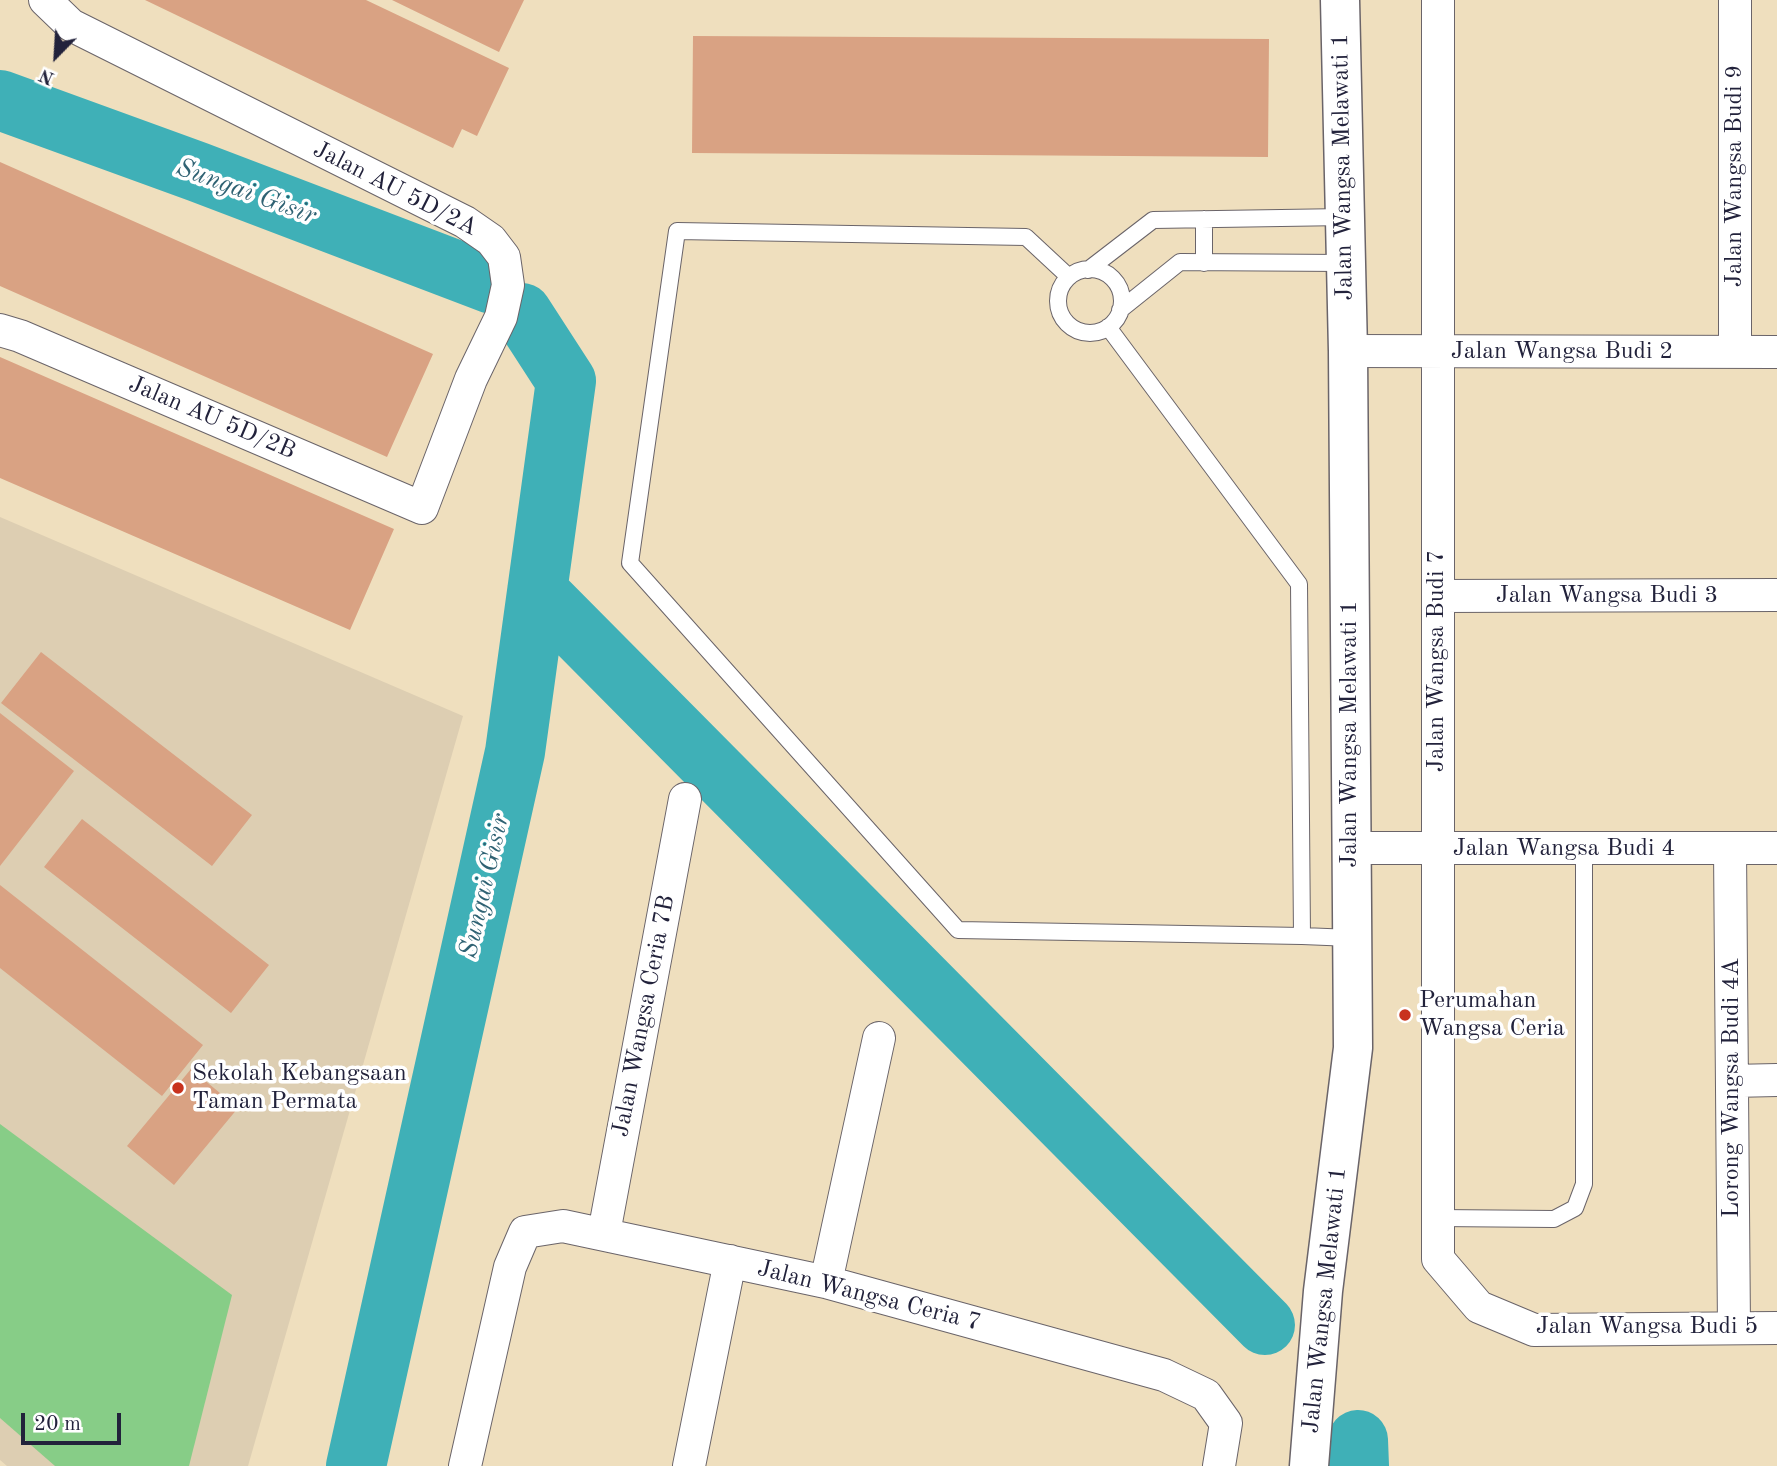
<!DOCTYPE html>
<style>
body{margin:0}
#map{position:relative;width:1777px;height:1466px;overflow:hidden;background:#efdfbe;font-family:"Old Standard TT",serif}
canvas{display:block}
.north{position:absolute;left:21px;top:21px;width:70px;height:70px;-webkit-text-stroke:5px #fff;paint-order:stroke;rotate:204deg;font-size:19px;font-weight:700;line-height:28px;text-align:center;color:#22223b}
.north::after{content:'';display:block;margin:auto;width:24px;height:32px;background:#22223b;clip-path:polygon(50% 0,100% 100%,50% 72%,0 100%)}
.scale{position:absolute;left:21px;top:1413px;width:100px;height:32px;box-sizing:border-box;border:4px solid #22223b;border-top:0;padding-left:9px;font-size:21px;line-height:24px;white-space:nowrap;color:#22223b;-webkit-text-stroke:5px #fff;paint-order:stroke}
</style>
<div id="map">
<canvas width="1777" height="1466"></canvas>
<div class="north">N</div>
<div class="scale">20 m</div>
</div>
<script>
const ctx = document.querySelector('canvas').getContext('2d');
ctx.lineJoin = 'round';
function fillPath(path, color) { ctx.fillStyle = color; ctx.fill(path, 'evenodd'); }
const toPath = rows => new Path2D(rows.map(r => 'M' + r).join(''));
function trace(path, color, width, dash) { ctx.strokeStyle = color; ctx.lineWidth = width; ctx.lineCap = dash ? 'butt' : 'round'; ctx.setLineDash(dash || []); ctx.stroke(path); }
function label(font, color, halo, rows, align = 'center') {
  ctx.font = font + ' "Old Standard TT",serif'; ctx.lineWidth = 7; ctx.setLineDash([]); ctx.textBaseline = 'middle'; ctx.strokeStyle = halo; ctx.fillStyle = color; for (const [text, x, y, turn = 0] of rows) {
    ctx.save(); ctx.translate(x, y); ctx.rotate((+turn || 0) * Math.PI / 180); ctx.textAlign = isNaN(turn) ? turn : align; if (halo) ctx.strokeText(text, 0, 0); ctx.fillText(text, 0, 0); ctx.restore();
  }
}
const built = toPath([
 [0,517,463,716,248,1466,7,1466,0,1460]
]);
const green = toPath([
 [0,1124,232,1295,189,1466,55,1466,0,1418]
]);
const river = toPath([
 [0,100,198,172,492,284],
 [537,591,1265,1325],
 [1358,1440,1359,1466],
 [356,1466,515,752,566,381,522,313]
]);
const building = toPath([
 [145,0,366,0,509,68,477,136,462,129,453,148],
 [392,0,524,0,499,52],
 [693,36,1269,39,1268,157,692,153],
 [0,162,433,354,387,457,0,286],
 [0,357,394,529,350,630,0,478],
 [41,652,252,815,212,866,1,703],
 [0,713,74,771,0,866],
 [82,819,269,965,231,1013,44,867],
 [0,885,203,1045,162,1096,0,968],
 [191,1069,238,1108,174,1185,127,1146]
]);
const service = toPath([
 [1204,219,1204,263],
 '1058 301a32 32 0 1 1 64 0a32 32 0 1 1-64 0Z',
 [1088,270,1153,220,1345,217],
 [1069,277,1026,237,677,231,630,563,958,930,1302,936,1299,584,1108,327],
 [1120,310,1180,262,1345,263],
 [1302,936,1352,938],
 [1438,1218,1554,1219,1575,1208,1584,1184,1584,849]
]);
const minor = toPath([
 [1438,0,1438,1259,1479,1307,1534,1330,1777,1328],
 [1735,0,1735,352],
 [0,330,20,336,422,508,471,379,501,317,508,285,504,257,491,240,465,222,71,25,45,0],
 [1348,351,1777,352],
 [1438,596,1777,595],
 [1351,848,1777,848],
 [1730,849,1734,1328],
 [1732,1081,1777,1080],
 [604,1233,685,799],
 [826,1282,879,1038],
 [465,1466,510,1267,525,1232,563,1226,826,1282,1164,1375,1206,1395,1226,1423,1219,1466],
 [689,1466,730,1261]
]);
const tertiary = toPath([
 [1309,1466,1323,1291,1353,1048,1348,351,1340,0]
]);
const markers = [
 [1405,1015,7,"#c8321e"],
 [178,1088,7,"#c8321e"]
];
const streetNames = [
 ["Jalan Wangsa Melawati 1",1343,167,-91],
 ["Jalan Wangsa Budi 9",1735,176,-90],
 ["Jalan AU 5D/2A",395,189,27],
 ["Jalan Wangsa Budi 2",1562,352],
 ["Jalan AU 5D/2B",212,418,23],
 ["Jalan Wangsa Budi 3",1607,596],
 ["Jalan Wangsa Budi 7",1437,661,-90],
 ["Jalan Wangsa Melawati 1",1350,734,-90],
 ["Jalan Wangsa Budi 4",1564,849],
 ["Jalan Wangsa Ceria 7B",644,1016,-79],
 ["Lorong Wangsa Budi 4A",1732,1088,-90],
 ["Jalan Wangsa Ceria 7",869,1296,14],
 ["Jalan Wangsa Melawati 1",1325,1300,-84],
 ["Jalan Wangsa Budi 5",1647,1327]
];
const poiNames = [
 ["Perumahan",1419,1001],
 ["Wangsa Ceria",1419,1029],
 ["Sekolah Kebangsaan",192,1074],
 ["Taman Permata",192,1102]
];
const waterNames = [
 ["Sungai Gisir",246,192,20],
 ["Sungai Gisir",485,886,-77]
];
fillPath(built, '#ddceb2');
fillPath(green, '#87cd87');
trace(river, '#3fb0b7', 60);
fillPath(building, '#d9a283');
trace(service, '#6a6469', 18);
trace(minor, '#6a6469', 34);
trace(tertiary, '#6a6469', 41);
trace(service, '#fff', 16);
trace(minor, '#fff', 32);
trace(tertiary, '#fff', 38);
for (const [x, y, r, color] of markers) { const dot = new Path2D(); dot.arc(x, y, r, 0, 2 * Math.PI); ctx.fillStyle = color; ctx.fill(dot); trace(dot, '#fff', 2.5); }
label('24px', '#22223b', '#fff', streetNames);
label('24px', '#22223b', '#fff', poiNames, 'left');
label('italic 26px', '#2f6273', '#fff', waterNames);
</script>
